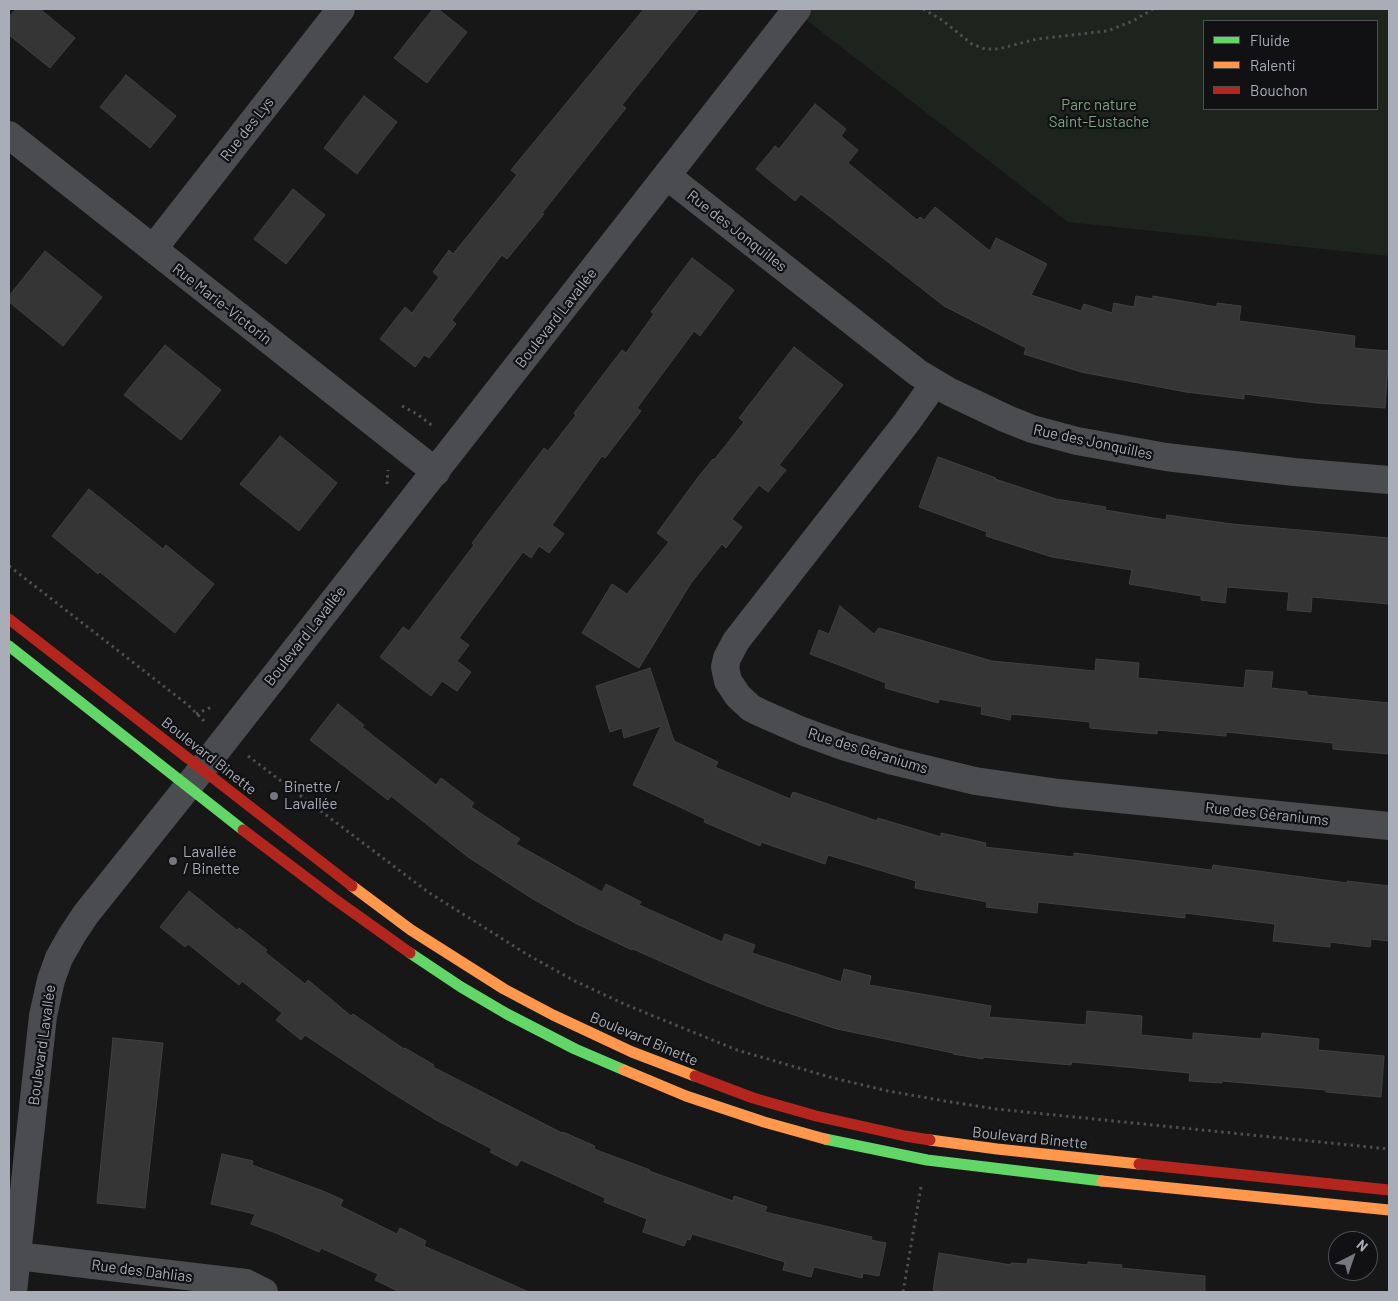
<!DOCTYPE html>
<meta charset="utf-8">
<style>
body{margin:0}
#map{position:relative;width:1398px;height:1301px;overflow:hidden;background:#171717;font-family:Barlow,sans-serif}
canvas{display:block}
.frame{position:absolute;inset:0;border:10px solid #a8adb8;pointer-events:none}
.legend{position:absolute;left:1203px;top:20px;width:175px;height:90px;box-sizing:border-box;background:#111113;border:1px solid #4d4f55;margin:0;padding:6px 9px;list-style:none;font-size:15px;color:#a8adb8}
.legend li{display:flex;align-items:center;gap:10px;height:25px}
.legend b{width:25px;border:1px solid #4d4f55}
.north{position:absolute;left:1328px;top:1231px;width:50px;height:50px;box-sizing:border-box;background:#111113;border:1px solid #4d4f55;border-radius:50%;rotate:41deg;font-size:14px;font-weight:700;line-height:20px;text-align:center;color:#a8adb8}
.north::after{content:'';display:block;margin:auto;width:18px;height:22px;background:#757880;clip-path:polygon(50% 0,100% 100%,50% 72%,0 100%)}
</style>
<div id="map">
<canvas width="1398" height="1301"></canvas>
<div class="frame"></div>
<ul class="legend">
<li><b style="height:6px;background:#63d668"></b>Fluide</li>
<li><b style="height:6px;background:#ff974d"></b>Ralenti</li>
<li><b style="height:6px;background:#b3261e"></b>Bouchon</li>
</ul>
<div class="north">N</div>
</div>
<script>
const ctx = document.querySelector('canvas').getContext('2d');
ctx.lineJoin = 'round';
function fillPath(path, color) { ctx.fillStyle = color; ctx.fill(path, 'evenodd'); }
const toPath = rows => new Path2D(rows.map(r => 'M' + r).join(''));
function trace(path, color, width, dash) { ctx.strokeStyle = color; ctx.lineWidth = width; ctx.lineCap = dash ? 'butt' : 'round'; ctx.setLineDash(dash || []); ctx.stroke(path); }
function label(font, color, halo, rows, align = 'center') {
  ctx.font = font + ' Barlow,sans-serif'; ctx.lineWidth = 4.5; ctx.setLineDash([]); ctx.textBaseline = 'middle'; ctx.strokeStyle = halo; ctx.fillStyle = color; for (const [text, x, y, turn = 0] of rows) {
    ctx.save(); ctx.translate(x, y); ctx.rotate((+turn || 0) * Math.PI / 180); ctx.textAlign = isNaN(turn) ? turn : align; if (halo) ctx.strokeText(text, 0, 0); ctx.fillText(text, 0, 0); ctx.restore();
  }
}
const green = toPath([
 [792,9,1389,9,1389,256,1068,222],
 [1204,21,1377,21,1377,109,1204,109]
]);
const building = toPath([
 [16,9,40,9,75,38,50,68,9,35,9,17,16,9],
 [433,9,438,9,467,32,427,83,394,58,433,9],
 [644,9,699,9,622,105,626,108,542,213,544,214,507,259,502,255,452,320,456,324,429,358,424,355,415,367,380,339,405,307,412,313,439,277,433,272,449,250,453,254,517,175,511,170,644,9],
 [126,75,176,116,150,148,100,107,126,75],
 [364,96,397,122,357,174,324,148,364,96],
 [815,104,846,129,841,136,858,150,848,163,917,220,920,217,924,220,935,207,990,251,996,238,1047,264,1031,295,1081,311,1084,304,1112,313,1114,303,1134,307,1136,296,1153,299,1153,296,1217,307,1217,303,1241,306,1239,321,1355,336,1354,348,1389,351,1385,408,1317,403,1244,394,1244,399,1186,392,1081,372,1024,354,1026,348,944,306,801,194,795,201,756,169,775,146,779,149,815,104],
 [293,189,325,215,286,264,254,239,293,189],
 [45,251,102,297,63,346,9,302,9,296,45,251],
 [692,258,734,290,700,336,694,331,637,408,641,411,605,458,602,456,552,525,564,534,549,553,539,546,531,558,523,552,459,638,469,645,457,661,471,672,457,691,442,681,431,696,380,657,403,627,409,631,474,545,472,543,544,448,548,451,576,415,574,413,622,350,626,353,654,314,651,312,692,258],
 [165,345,221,390,181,440,124,395,165,345],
 [794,347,843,385,779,465,786,470,768,492,759,485,732,519,742,527,726,548,722,544,691,583,639,668,582,633,612,584,627,594,669,542,657,533,699,476,713,459,714,460,744,422,739,418,794,347],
 [280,436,337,483,299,531,240,484,280,436],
 [938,457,996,478,995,479,1056,499,1106,507,1105,510,1166,520,1167,515,1232,524,1389,538,1389,604,1312,597,1311,612,1287,610,1289,592,1227,587,1225,603,1201,600,1201,596,1129,584,1132,570,1052,557,986,536,987,532,919,507,938,457],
 [89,489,163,549,166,545,214,584,175,633,100,572,98,574,52,536,89,489],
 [840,606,874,634,879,628,992,661,1095,671,1096,659,1139,663,1138,678,1244,688,1246,670,1273,672,1271,688,1307,692,1307,695,1389,703,1389,754,1333,749,1333,743,1226,732,1226,736,1157,730,1157,734,1090,728,1090,722,1011,714,1010,720,981,714,982,707,939,699,938,703,885,688,886,683,810,654,819,630,829,634,840,606],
 [650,668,674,741,718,762,715,767,790,799,793,792,877,821,878,818,941,837,941,833,986,843,985,847,1074,857,1074,853,1212,870,1213,865,1347,883,1347,881,1389,886,1389,941,1371,939,1370,947,1330,942,1330,947,1273,941,1275,924,1185,913,1185,918,1038,902,1037,913,986,907,987,902,915,888,916,881,828,855,825,864,761,842,760,846,704,822,705,819,633,785,661,726,624,738,622,728,610,732,596,686,650,668],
 [338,704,364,725,362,727,436,785,441,778,474,803,471,807,520,839,516,844,602,892,606,884,641,902,639,905,722,942,725,934,755,945,752,953,841,982,844,969,871,976,869,985,991,1006,989,1017,1086,1025,1087,1011,1142,1016,1141,1035,1193,1040,1193,1033,1261,1039,1262,1033,1319,1039,1318,1050,1384,1056,1381,1097,1326,1092,1326,1090,1222,1081,1222,1083,1189,1081,1190,1073,1072,1062,1071,1065,983,1057,983,1059,953,1054,953,1053,837,1029,767,1006,707,982,633,949,632,950,575,923,533,899,468,857,391,796,388,800,310,740,338,704],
 [189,891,237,930,239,928,267,950,265,952,305,984,308,980,351,1016,353,1014,404,1049,405,1048,434,1065,433,1067,562,1133,563,1132,595,1146,594,1149,650,1170,649,1171,733,1201,734,1196,767,1207,765,1212,872,1237,871,1240,886,1243,879,1276,863,1273,862,1278,814,1267,811,1277,783,1270,785,1262,692,1234,690,1240,687,1239,684,1246,643,1232,647,1219,604,1202,605,1198,521,1160,517,1166,490,1152,492,1149,436,1120,389,1091,305,1035,301,1040,276,1020,282,1013,242,981,239,985,188,944,185,947,160,927,189,891],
 [113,1038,163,1043,145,1208,97,1203,113,1038],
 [222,1154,253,1161,252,1165,323,1191,343,1200,340,1206,397,1234,400,1228,426,1241,424,1246,529,1292,400,1292,375,1280,378,1274,321,1248,319,1252,276,1233,251,1224,255,1214,211,1204,222,1154],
 [939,1253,1011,1265,1011,1263,1027,1264,1028,1259,1088,1265,1088,1262,1122,1265,1121,1268,1205,1276,1205,1292,947,1292,933,1290,939,1253]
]);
const path = toPath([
 [923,9,942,20,972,44,985,49,998,49,1037,39,1107,31,1133,21,1153,9],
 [402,406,417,414,434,427],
 [387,484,388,470],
 [9,566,188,705,204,721],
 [196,714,214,706],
 [248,756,428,892,528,955,573,980,624,1004,737,1050,833,1078,888,1091,945,1101,996,1109,1389,1149],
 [903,1292,921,1187]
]);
const street = toPath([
 [9,135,436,472],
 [667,176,918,373,950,392,1007,419,1032,429,1077,441,1166,457,1294,472,1389,480],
 [153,249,341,9],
 [934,384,907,422,736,641,727,658,725,667,728,681,738,696,751,708,761,713,802,731,843,746,893,761,975,781,1059,793,1389,826],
 [17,1256,246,1283,264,1292],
 [13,1292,43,1016,51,980,59,958,72,935,86,914,202,769,797,9]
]);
const fast = toPath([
 [9,646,243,830],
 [410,953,461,987,507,1014,575,1049,624,1070],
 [825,1139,927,1160,1102,1181]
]);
const slow = toPath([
 [352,886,411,930,504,989,553,1015,632,1052,695,1076],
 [624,1070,686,1096,764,1122,825,1139],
 [930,1140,997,1149,1139,1164],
 [1102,1181,1389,1210]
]);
const jam = toPath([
 [9,619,352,886],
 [243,830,333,898,410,953],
 [695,1076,753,1098,816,1116,905,1136,930,1140],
 [1139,1164,1389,1190]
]);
const markers = [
 [274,796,5,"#757880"],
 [173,861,5,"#757880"]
];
const parkNames = [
 ["Parc nature",1099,105],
 ["Saint-Eustache",1099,122]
];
const streetNames = [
 ["Rue des Lys",247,129,-52],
 ["Rue des Jonquilles",737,231,38],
 ["Rue Marie-Victorin",222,304,38],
 ["Boulevard Lavallée",556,318,-52],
 ["Rue des Jonquilles",1093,442,12],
 ["Boulevard Lavallée",305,636,-52],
 ["Rue des Géraniums",868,751,17],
 ["Boulevard Binette",209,756,38],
 ["Rue des Géraniums",1267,814,6],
 ["Boulevard Binette",644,1039,23],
 ["Boulevard Lavallée",42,1045,-82],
 ["Boulevard Binette",1030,1138,6],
 ["Rue des Dahlias",142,1271,7]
];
const poiNames = [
 ["Binette /",284,787],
 ["Lavallée",284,804],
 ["Lavallée",183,852],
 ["/ Binette",183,869]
];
fillPath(green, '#1d241e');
fillPath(building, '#353536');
trace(building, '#3f4043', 1);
trace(path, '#4d4e52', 3, [2.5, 4]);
trace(street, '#4b4c50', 28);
trace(fast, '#63d668', 11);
trace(slow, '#ff974d', 11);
trace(jam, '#b3261e', 11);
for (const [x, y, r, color] of markers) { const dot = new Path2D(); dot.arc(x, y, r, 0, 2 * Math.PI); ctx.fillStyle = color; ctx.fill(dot); trace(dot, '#111113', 2); }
label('15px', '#7fa381', '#111113', parkNames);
label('15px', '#a8adb8', '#111113', streetNames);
label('15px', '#a8adb8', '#111113', poiNames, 'left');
</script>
